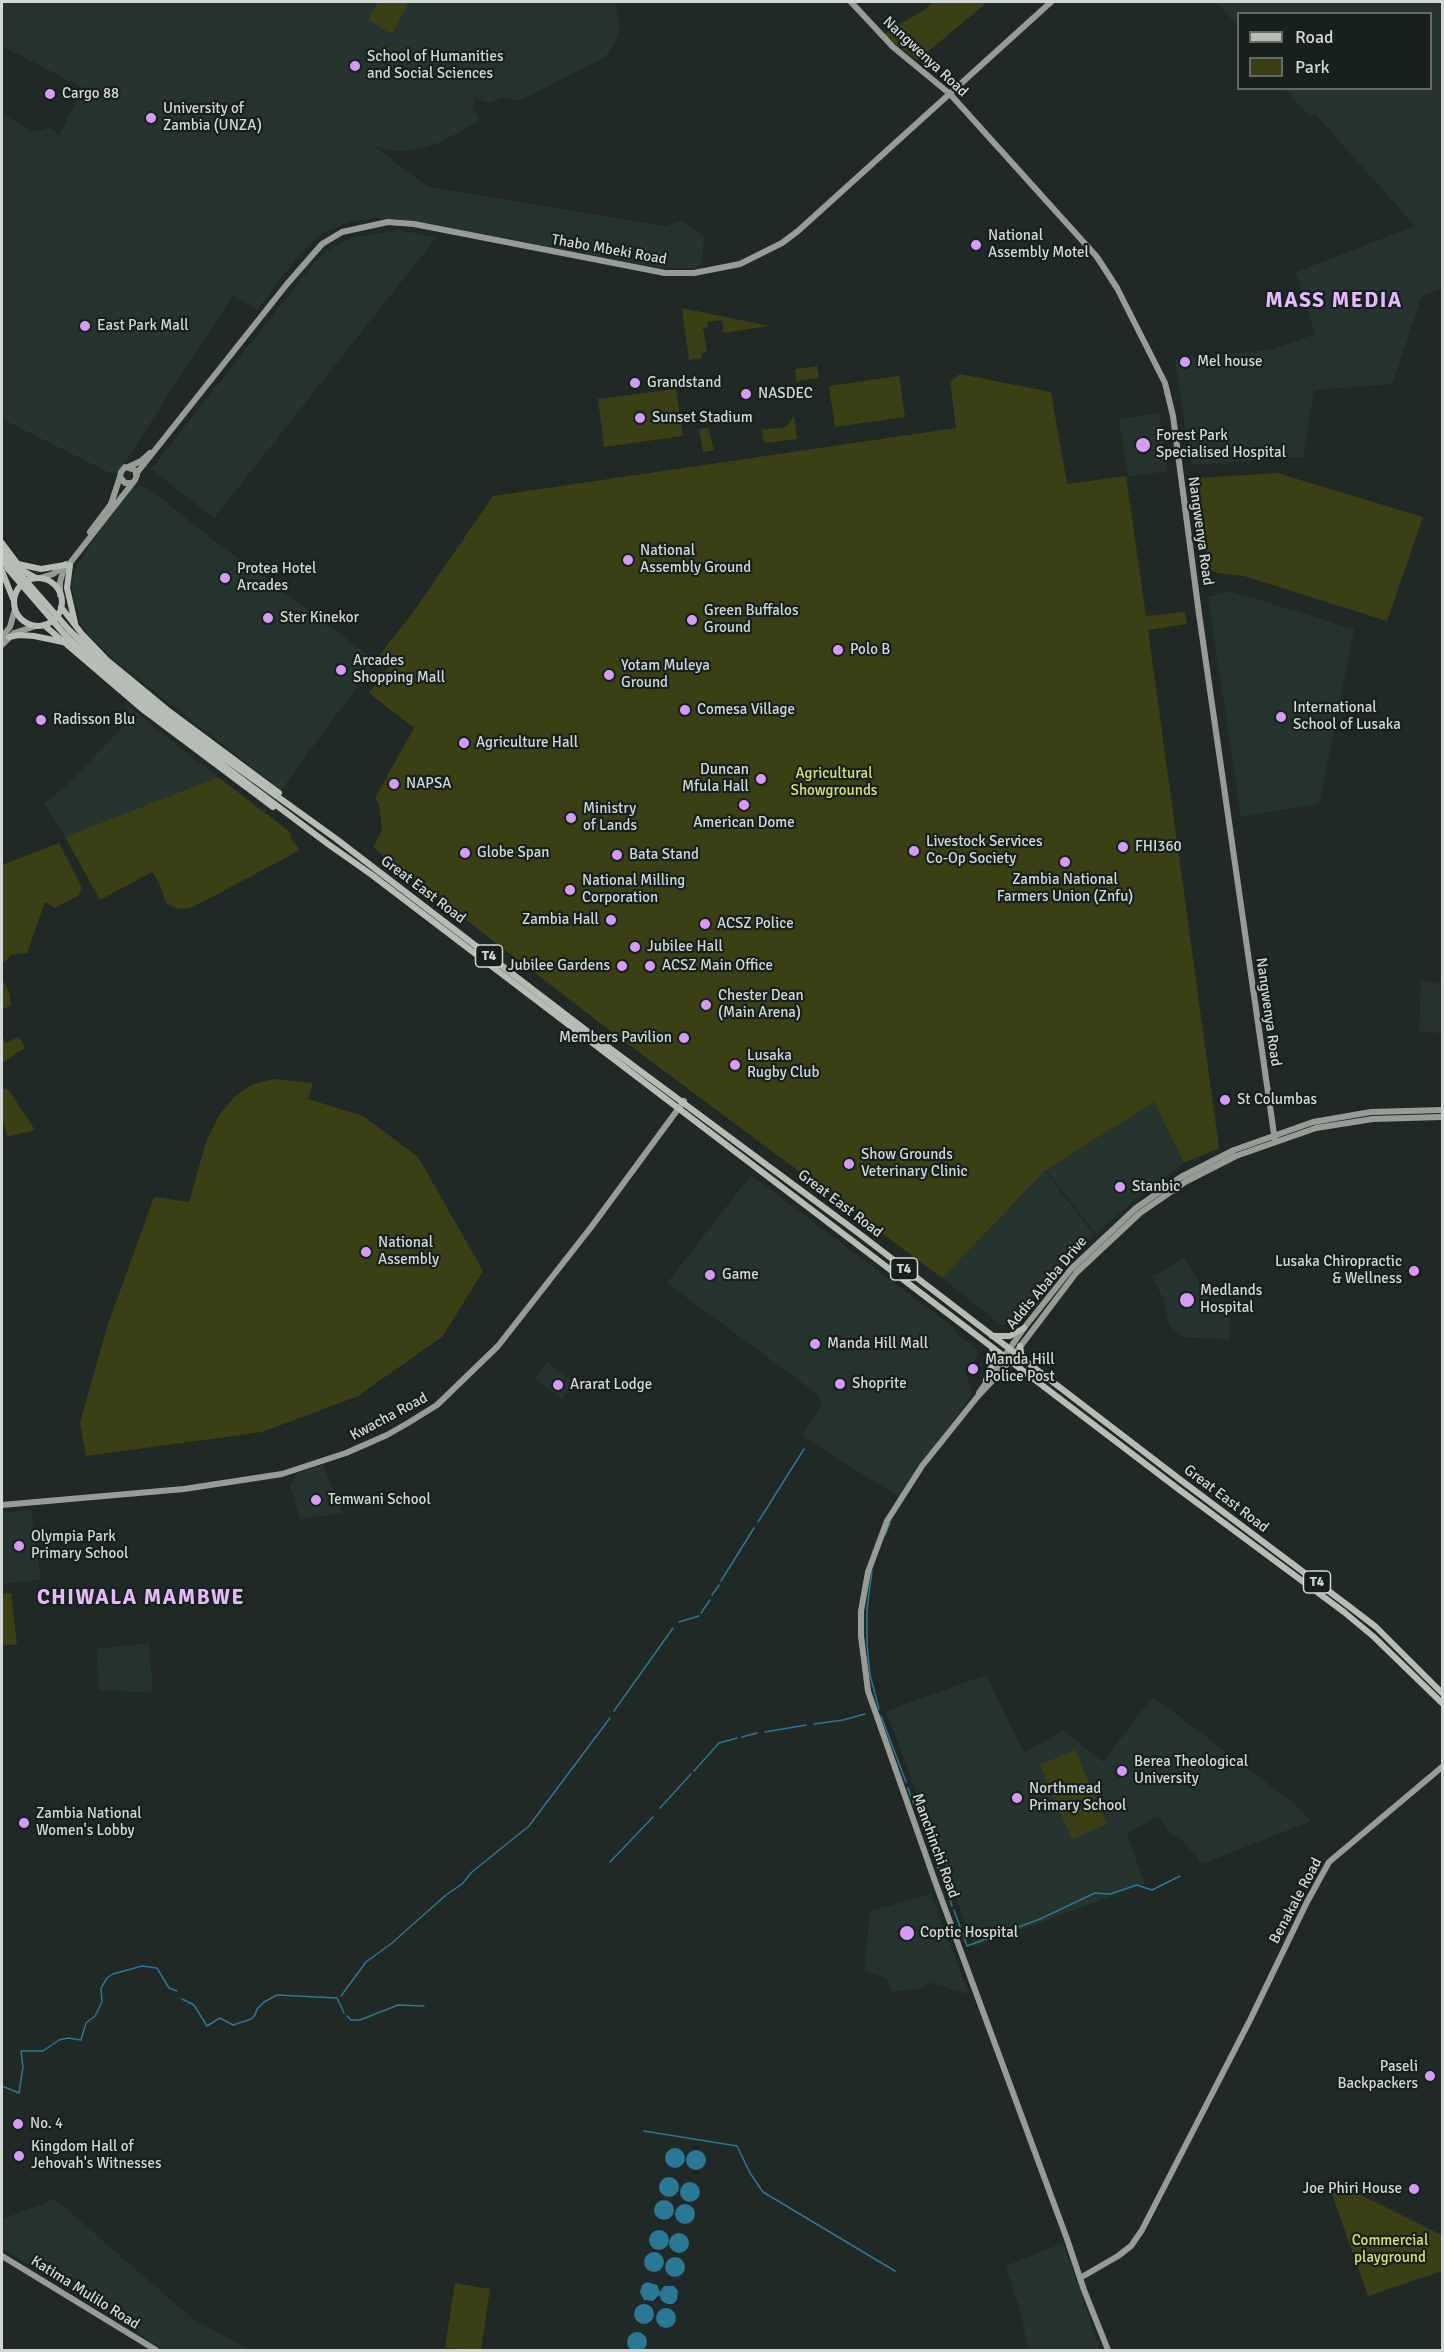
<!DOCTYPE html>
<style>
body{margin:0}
#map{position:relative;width:1444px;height:2352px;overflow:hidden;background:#202926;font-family:Signika,sans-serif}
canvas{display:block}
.frame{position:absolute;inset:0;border:3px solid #d2d8d6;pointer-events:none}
.legend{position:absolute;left:1237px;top:12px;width:195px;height:78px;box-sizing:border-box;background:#17201c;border:2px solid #626a66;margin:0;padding:8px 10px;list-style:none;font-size:18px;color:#d2d8d6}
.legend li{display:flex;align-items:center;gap:12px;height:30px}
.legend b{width:30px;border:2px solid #626a66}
</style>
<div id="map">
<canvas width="1444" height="2352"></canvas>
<div class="frame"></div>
<ul class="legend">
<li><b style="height:8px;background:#b6bdb5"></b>Road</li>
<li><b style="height:16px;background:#3b4014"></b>Park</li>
</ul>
</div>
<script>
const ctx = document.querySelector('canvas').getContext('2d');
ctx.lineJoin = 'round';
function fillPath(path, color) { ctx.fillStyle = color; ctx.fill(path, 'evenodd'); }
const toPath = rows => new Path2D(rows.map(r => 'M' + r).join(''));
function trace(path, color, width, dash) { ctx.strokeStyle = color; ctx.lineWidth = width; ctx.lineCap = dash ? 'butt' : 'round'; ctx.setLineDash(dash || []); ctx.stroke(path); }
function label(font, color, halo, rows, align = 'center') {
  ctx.font = font + ' Signika,sans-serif'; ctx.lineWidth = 4.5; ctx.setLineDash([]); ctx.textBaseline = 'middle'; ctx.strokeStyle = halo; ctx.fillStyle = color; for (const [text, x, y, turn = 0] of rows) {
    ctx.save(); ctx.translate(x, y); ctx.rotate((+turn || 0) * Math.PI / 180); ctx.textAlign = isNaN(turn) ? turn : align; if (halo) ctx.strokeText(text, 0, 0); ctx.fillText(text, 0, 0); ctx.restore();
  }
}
const built = toPath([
 [2,2,615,2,620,27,615,43,605,57,519,101,503,98,489,103,476,98,472,110,478,114,479,121,441,142,423,148,408,151,387,150,374,146,428,187,664,226,682,221,704,237,702,261,697,268,660,268,416,221,375,218,349,222,328,231,316,238,298,256,257,310,233,295,116,476,2,419,2,114,35,132,47,128,53,130,59,135,83,88,2,46],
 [1216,2,1442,2,1442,289,1422,296,1392,384,1314,390,1303,457,1191,465,1175,359,1269,350,1315,334,1296,272,1415,226,1315,114,1310,117,1285,89,1430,88,1430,14,1238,14,1238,26],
 [401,230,436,238,214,518,151,469,315,262,333,247,354,237],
 [1159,413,1167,471,1128,477,1119,419],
 [142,486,151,490,207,535,376,661,281,790,113,659,88,635,81,624,71,586,76,566,130,488],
 [1230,591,1354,629,1319,804,1241,817,1208,597],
 [124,703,218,777,65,837,44,803,63,789,124,726,129,714],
 [1442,974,1442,1033,1419,1032,1421,979,1439,984],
 [1154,1102,1184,1163,1132,1202,1096,1234,1046,1170],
 [1045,1171,1094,1235,1065,1262,1013,1323,1001,1325,942,1278],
 [751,1175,953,1327,955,1332,976,1348,978,1354,966,1372,972,1394,899,1497,805,1438,803,1433,822,1403,817,1394,667,1283],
 [1184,1258,1215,1308,1228,1302,1229,1304,1230,1340,1181,1337,1169,1325,1163,1298,1152,1277],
 [547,1362,574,1383,562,1399,535,1378],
 [323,1465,343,1513,300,1519,290,1486,296,1474],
 [31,1510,41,1580,2,1584,2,1513],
 [149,1643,153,1693,98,1690,97,1649],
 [986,1675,1024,1753,1063,1730,1103,1762,1150,1700,1155,1698,1293,1803,1311,1821,1202,1864,1178,1835,1173,1837,1158,1816,1127,1834,1145,1884,974,1947,886,1711],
 [931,1894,969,1994,927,1982,924,1988,891,1992,887,1978,864,1971,870,1911],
 [55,2199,193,2319,250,2350,165,2350,2,2248,2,2219],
 [1063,2243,1082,2297,1100,2350,1028,2350,1021,2314,1006,2266]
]);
const green = toPath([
 [378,2,409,2,392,34,368,20],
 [933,2,982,2,985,4,918,60,882,35,927,8],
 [682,308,769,326,723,333,723,323,721,320,707,322,708,327,703,328,707,352,701,353,702,358,689,360],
 [817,366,819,378,796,381,795,369],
 [960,374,1051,392,1067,484,1126,476,1146,616,1185,612,1187,624,1148,630,1219,1148,1184,1163,1154,1102,1046,1170,942,1278,612,1032,388,860,373,847,382,831,379,804,375,798,414,728,369,693,390,666,379,656,414,611,493,496,956,428,950,382],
 [899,376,905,417,835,427,829,386],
 [676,389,683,436,604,447,598,399],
 [794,416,797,439,766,443,763,441,762,430,786,427],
 [708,428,714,450,703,452,699,429],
 [1277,473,1423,517,1387,621,1244,576,1218,573,1210,570,1196,478],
 [218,777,290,832,291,839,300,850,193,907,179,909,166,903,159,883,152,872,100,900,65,837],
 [59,843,82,888,78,896,55,908,45,902,27,953,11,955,2,965,2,978,9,992,11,1005,2,1010,2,865],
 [2,1032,5,1043,19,1037,25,1048,2,1063],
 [273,1079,313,1083,308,1099,363,1116,418,1157,483,1271,443,1336,358,1396,262,1432,86,1456,80,1423,107,1327,154,1197,189,1202,206,1142,218,1117,234,1097,253,1084],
 [2,1088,8,1089,35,1130,7,1137,2,1116],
 [11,1593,17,1644,2,1646,2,1594],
 [1075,1750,1107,1824,1072,1839,1040,1765],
 [1347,2188,1441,2235,1442,2271,1368,2296,1332,2194],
 [455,2283,490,2289,481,2350,445,2348]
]);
const water = toPath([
 '665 2158a10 10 0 1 1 20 0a10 10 0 1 1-20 0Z',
 '686 2160a10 10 0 1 1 20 0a10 10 0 1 1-20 0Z',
 '659 2187a10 10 0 1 1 20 0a10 10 0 1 1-20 0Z',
 '680 2192a10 10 0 1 1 20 0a10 10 0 1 1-20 0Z',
 '654 2210a10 10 0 1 1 20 0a10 10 0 1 1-20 0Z',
 '675 2214a10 10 0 1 1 20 0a10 10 0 1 1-20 0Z',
 '649 2240a10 10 0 1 1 20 0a10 10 0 1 1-20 0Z',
 '669 2243a10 10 0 1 1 20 0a10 10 0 1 1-20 0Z',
 '644 2262a10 10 0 1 1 20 0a10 10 0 1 1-20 0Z',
 '665 2267a10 10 0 1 1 20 0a10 10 0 1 1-20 0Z',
 [647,2282,657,2285,660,2292,664,2286,674,2286,678,2291,677,2300,673,2304,667,2304,662,2301,659,2295,653,2301,644,2300,640,2292,642,2285],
 '634 2314a10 10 0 1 1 20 0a10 10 0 1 1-20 0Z',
 '656 2318a10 10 0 1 1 20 0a10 10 0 1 1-20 0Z',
 '627 2342a10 10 0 1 1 20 0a10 10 0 1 1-20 0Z'
]);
const stream = toPath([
 [758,1522,804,1449],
 [885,1535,890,1523],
 [872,1571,867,1609,867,1644,870,1675,879,1709],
 [721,1581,754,1528],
 [712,1595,719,1585],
 [701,1613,710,1600],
 [679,1622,699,1616],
 [614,1711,673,1628],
 [881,1716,906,1782],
 [814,1724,843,1720,865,1714],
 [765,1732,806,1725],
 [742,1737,757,1733],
 [694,1771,719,1743,737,1738],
 [908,1788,911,1797],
 [913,1801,943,1881],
 [660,1808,691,1774],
 [610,1862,653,1817],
 [946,1888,948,1894],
 [950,1899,952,1906],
 [954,1910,967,1946,1040,1919,1095,1893,1110,1894,1137,1885,1152,1890,1180,1876],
 [341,1996,366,1962,392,1943,446,1895,462,1884,472,1872,529,1826,610,1718],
 [182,1999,194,2005,207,2026,220,2018,233,2025,251,2019,255,2015,257,2009,264,2002,277,1995,337,1998,344,2013],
 [347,2016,351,2020,360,2020,398,2005,424,2006],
 [2,2086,19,2093,23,2067,21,2051,43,2051,59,2040,68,2038,81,2040,86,2023,95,2016,102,2002,101,1988,107,1978,113,1974,142,1966,157,1968,169,1988,177,1991],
 [644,2131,737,2146,750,2173,763,2192,895,2271]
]);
const secondary = toPath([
 [851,2,893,47,950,94,1097,257,1117,288,1165,383,1173,416,1199,614,1275,1141],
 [128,467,141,461,150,453],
 [136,474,287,284,322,244,342,232,388,222,414,224,665,273,694,273,740,264,782,243,798,231,1051,2],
 [90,532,111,504,120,477],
 [40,578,53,574,66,564],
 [60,595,60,582,63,572,135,480,137,475,135,470,125,467,121,472,120,477,125,483,131,483],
 [2,637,10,627,15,609],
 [2,645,14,633,36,626],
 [979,1393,1024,1328,1071,1269,1136,1208,1181,1177,1234,1150,1313,1122,1371,1112,1442,1110],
 [2,1505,184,1489,282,1474,346,1453,387,1435,408,1423,437,1405,498,1346,592,1226,684,1101],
 [2,2256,156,2350],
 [1080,2278,1118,2256,1131,2246,1142,2230,1250,2020,1307,1902,1329,1862,1442,1767],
 [1108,2350,1084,2290,1067,2239,937,1887,868,1691,861,1636,861,1611,868,1572,887,1521,922,1466,978,1396,1001,1372,1076,1273,1140,1213,1185,1182,1236,1156,1316,1128,1373,1119,1442,1117]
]);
const primary = toPath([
 [2,543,23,571,36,578],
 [2,551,13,566],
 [2,560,8,569],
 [18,564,41,569,65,565],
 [70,565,67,588,75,623],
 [2,571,13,599],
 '14 602a24 24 0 1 1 48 0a24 24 0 1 1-48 0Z',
 [61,607,82,634,107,660,170,712,279,793],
 [44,625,141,708,273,807],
 [70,631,112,670,178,725,335,838,604,1044,861,1235,1182,1481,1350,1607,1376,1627,1442,1693],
 [65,635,108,674,175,729,328,844,372,875,1177,1488,1344,1612,1374,1637,1442,1703],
 [9,637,19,635,34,636,63,642],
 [992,1336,1010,1336,1024,1328],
 [1020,1346,1022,1359],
 [986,1380,994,1360,992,1347]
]);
const primaryBridge = toPath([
 [13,566,70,631],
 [8,569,65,635]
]);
const markers = [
 [355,66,6,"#d89af8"],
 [50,94,6,"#d89af8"],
 [151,118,6,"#d89af8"],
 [976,245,6,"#d89af8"],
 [85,326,6,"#d89af8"],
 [1185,362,6,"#d89af8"],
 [635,383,6,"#d89af8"],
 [746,394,6,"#d89af8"],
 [640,418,6,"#d89af8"],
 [1143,445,8,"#d89af8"],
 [628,560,6,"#d89af8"],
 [225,578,6,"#d89af8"],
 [268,618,6,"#d89af8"],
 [692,620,6,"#d89af8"],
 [838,650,6,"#d89af8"],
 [341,670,6,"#d89af8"],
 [609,675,6,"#d89af8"],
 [685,710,6,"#d89af8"],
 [1281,717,6,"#d89af8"],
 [41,720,6,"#d89af8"],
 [464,743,6,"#d89af8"],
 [761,779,6,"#d89af8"],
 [394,784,6,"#d89af8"],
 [744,805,6,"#d89af8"],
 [571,818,6,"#d89af8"],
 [1123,847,6,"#d89af8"],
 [914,851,6,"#d89af8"],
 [465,853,6,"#d89af8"],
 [617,855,6,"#d89af8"],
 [1065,862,6,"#d89af8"],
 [570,890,6,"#d89af8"],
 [611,920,6,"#d89af8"],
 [705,924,6,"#d89af8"],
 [635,947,6,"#d89af8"],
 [622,966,6,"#d89af8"],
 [650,966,6,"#d89af8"],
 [706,1005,6,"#d89af8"],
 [684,1038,6,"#d89af8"],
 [735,1065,6,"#d89af8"],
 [1225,1100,6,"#d89af8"],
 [849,1164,6,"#d89af8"],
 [1120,1187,6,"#d89af8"],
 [366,1252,6,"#d89af8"],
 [1414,1271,6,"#d89af8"],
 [710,1275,6,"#d89af8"],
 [1187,1300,8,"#d89af8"],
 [815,1344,6,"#d89af8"],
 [973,1369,6,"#d89af8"],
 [840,1384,6,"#d89af8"],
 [558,1385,6,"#d89af8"],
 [316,1500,6,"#d89af8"],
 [19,1546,6,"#d89af8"],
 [1122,1771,6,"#d89af8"],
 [1017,1798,6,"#d89af8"],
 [24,1823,6,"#d89af8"],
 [907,1933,8,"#d89af8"],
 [1430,2076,6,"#d89af8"],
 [18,2124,6,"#d89af8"],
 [19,2156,6,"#d89af8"],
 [1414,2189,6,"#d89af8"]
];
const shields = [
 [489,956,27],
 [904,1269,27],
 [1317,1582,27]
];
const shieldNames = [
 ["T4",489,956],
 ["T4",904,1269],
 ["T4",1317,1582]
];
const poiNames = [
 ["School of Humanities",367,57],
 ["and Social Sciences",367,74],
 ["Cargo 88",62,94],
 ["University of",163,109],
 ["Zambia (UNZA)",163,126],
 ["National",988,236],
 ["Assembly Motel",988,253],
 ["East Park Mall",97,326],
 ["Mel house",1197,362],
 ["Grandstand",647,383],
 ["NASDEC",758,394],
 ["Sunset Stadium",652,418],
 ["Forest Park",1156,436],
 ["Specialised Hospital",1156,453],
 ["National",640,551],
 ["Assembly Ground",640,568],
 ["Protea Hotel",237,569],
 ["Arcades",237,586],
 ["Green Buffalos",704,611],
 ["Ground",704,628],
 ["Ster Kinekor",280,618],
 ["Polo B",850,650],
 ["Arcades",353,661],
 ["Shopping Mall",353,678],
 ["Yotam Muleya",621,666],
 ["Ground",621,683],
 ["International",1293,708],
 ["School of Lusaka",1293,725],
 ["Comesa Village",697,710],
 ["Radisson Blu",53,720],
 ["Agriculture Hall",476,743],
 ["Duncan",749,770,"right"],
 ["Mfula Hall",749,787,"right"],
 ["NAPSA",406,784],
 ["Ministry",583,809],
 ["of Lands",583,826],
 ["American Dome",744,823,"center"],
 ["Livestock Services",926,842],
 ["Co-Op Society",926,859],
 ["FHI360",1135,847],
 ["Globe Span",477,853],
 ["Bata Stand",629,855],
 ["Zambia National",1065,880,"center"],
 ["Farmers Union (Znfu)",1065,897,"center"],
 ["National Milling",582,881],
 ["Corporation",582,898],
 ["Zambia Hall",599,920,"right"],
 ["ACSZ Police",717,924],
 ["Jubilee Hall",647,947],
 ["Jubilee Gardens",610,966,"right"],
 ["ACSZ Main Office",662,966],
 ["Chester Dean",718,996],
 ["(Main Arena)",718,1013],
 ["Members Pavilion",672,1038,"right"],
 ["Lusaka",747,1056],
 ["Rugby Club",747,1073],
 ["St Columbas",1237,1100],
 ["Show Grounds",861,1155],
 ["Veterinary Clinic",861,1172],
 ["Stanbic",1132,1187],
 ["National",378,1243],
 ["Assembly",378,1260],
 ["Lusaka Chiropractic",1402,1262,"right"],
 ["& Wellness",1402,1279,"right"],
 ["Game",722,1275],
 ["Medlands",1200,1291],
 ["Hospital",1200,1308],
 ["Manda Hill Mall",827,1344],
 ["Manda Hill",985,1360],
 ["Police Post",985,1377],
 ["Shoprite",852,1384],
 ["Ararat Lodge",570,1385],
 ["Temwani School",328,1500],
 ["Olympia Park",31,1537],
 ["Primary School",31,1554],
 ["Berea Theological",1134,1762],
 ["University",1134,1779],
 ["Northmead",1029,1789],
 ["Primary School",1029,1806],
 ["Zambia National",36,1814],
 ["Women's Lobby",36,1831],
 ["Coptic Hospital",920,1933],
 ["Paseli",1418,2067,"right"],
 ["Backpackers",1418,2084,"right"],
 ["No. 4",30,2124],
 ["Kingdom Hall of",31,2147],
 ["Jehovah's Witnesses",31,2164],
 ["Joe Phiri House",1402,2189,"right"]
];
const streetNames = [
 ["Nangwenya Road",925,57,43],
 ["Thabo Mbeki Road",609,250,10],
 ["Nangwenya Road",1200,531,82],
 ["Great East Road",423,890,37],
 ["Nangwenya Road",1268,1012,82],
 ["Great East Road",840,1204,37],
 ["Addis Ababa Drive",1047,1283,-50],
 ["Kwacha Road",389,1417,-28],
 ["Great East Road",1226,1499,37],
 ["Manchinchi Road",935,1846,70],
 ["Benakale Road",1296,1901,-62],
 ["Katima Mulilo Road",85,2293,32]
];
const parkNames = [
 ["Agricultural",834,774],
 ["Showgrounds",834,791],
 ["Commercial",1390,2241],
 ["playground",1390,2258]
];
const districtNames = [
 ["MASS MEDIA",1334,301],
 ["CHIWALA MAMBWE",141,1598]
];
fillPath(built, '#25342f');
fillPath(green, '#3b4014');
fillPath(water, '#287896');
trace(stream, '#287896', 1.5);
trace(secondary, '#979c96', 6);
trace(primary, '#b6bdb5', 6);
trace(primaryBridge, '#b6bdb5', 6);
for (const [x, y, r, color] of markers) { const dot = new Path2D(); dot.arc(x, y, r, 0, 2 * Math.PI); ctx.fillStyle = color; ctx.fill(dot); trace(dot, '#17201c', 2); }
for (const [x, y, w] of shields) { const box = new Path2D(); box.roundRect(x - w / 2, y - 11, w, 22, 4.5); ctx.fillStyle = '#17201c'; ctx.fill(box); trace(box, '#d2d8d6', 1.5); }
label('bold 14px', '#d2d8d6', null, shieldNames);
label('15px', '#d2d8d6', '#17201c', poiNames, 'left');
label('15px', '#d2d8d6', '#17201c', streetNames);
label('15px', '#d8e471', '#17201c', parkNames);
ctx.letterSpacing = '1.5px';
label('bold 21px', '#e4bafb', '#17201c', districtNames);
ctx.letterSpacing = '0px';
</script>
